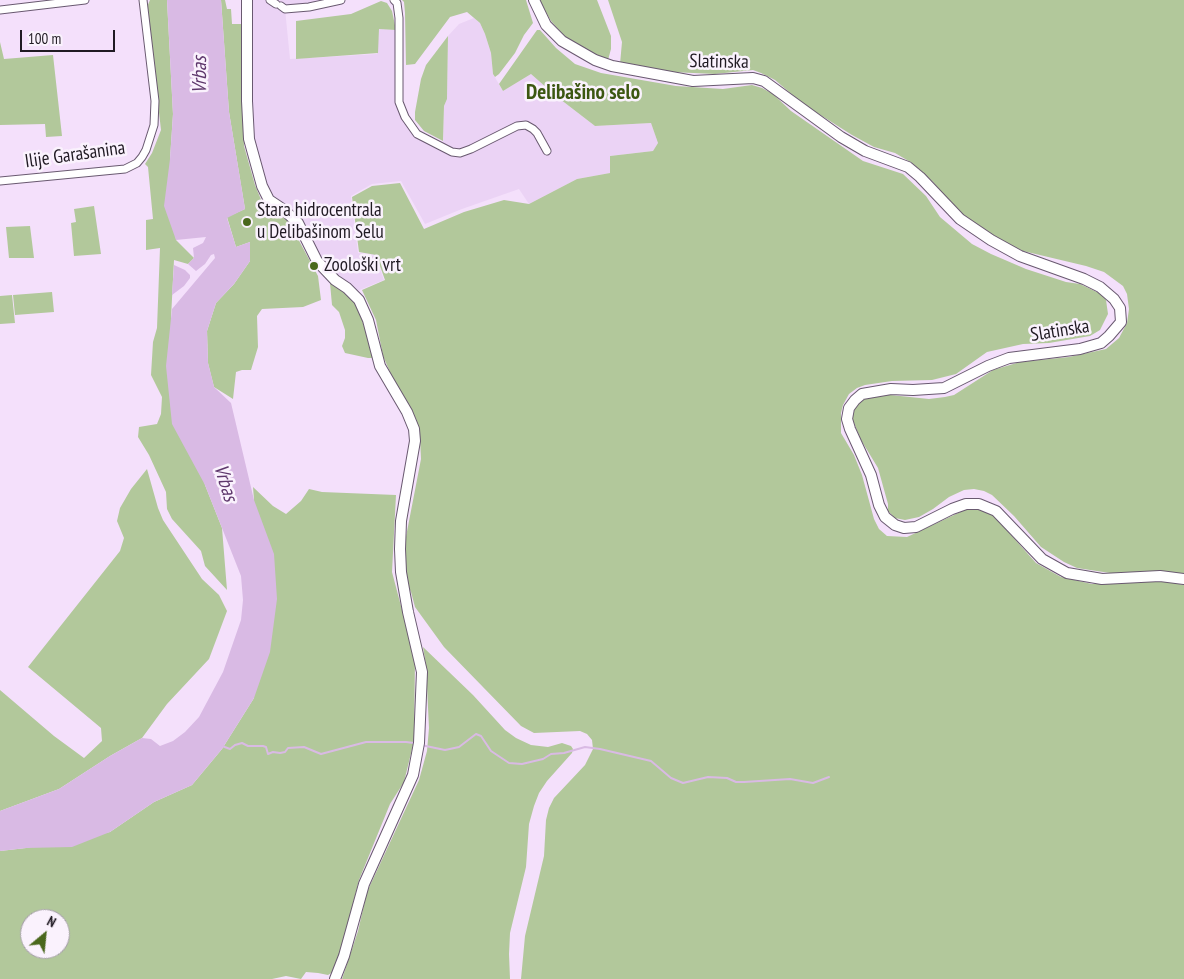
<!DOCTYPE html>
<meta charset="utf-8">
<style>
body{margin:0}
#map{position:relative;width:1184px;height:979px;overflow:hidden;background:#f4e0fb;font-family:"PT Sans Narrow",sans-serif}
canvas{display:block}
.north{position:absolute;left:20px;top:909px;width:50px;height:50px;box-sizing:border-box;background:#faf2fd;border:1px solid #a39ca6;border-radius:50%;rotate:28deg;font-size:14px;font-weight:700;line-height:20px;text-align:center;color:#201a23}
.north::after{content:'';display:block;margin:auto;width:18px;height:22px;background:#4a681d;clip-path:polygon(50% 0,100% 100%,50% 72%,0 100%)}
.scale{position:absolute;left:20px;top:30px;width:95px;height:22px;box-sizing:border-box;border:2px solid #201a23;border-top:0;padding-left:6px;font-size:15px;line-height:18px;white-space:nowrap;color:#201a23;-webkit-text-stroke:4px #faf2fd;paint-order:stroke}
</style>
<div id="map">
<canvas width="1184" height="979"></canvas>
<div class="north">N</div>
<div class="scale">100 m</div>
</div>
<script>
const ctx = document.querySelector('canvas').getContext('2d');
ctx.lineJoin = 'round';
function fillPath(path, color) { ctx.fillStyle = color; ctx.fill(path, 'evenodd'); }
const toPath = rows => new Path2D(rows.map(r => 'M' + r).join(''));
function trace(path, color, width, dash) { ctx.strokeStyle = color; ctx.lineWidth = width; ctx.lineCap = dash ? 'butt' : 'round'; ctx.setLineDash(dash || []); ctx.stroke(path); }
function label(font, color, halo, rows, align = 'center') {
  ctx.font = font + ' "PT Sans Narrow",sans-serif'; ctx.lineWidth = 5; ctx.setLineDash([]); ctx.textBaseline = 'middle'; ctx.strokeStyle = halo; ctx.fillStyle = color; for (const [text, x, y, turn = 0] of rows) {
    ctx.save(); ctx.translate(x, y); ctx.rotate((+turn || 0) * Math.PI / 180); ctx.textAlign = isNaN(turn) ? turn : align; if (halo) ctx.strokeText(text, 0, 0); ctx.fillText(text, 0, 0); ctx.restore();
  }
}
const built = toPath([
 [247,0,343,0,285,9,290,59,377,54,379,29,399,30,399,102,416,132,443,147,444,106,447,99,448,36,459,24,474,18,480,23,485,34,491,53,493,74,503,91,531,74,556,96,595,126,651,123,658,143,653,151,610,156,610,173,577,179,529,204,519,189,462,209,425,224,401,181,372,184,351,196,358,253,375,256,384,280,352,293,324,271,305,230,269,200,249,139]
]);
const green = toPath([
 [150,0,167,0,173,114,170,159,176,240,194,258,188,264,174,260,171,318,205,485,222,528,227,590,205,566,201,551,172,519,167,509,166,492,149,455,138,437,139,427,157,424,161,414,162,397,151,375,153,342,157,328,160,248,146,250,146,220,153,219,148,167,145,164,152,153,161,130,147,7],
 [221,0,225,0,227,9,231,9,232,24,241,24,244,146,255,185,262,202,292,224,295,229,296,235,318,276,321,300,303,307,262,309,257,316,258,347,251,370,242,370,236,372,233,399,214,387,208,363,207,331,216,303,234,284,250,261,250,242,236,247,227,217,245,209,229,112],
 [402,0,526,0,533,23,524,35,515,53,499,74,495,77,493,74,491,53,485,34,480,23,467,12,450,17,415,64,406,65,405,13,404,2],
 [539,0,597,0,611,36,611,49,608,60,601,59,567,39,551,21],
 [608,0,1184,0,1184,574,1110,573,1077,568,1064,562,1041,547,1014,516,992,495,984,491,974,489,964,490,949,497,933,509,919,517,905,520,895,518,888,511,888,504,878,468,861,440,852,418,853,410,864,397,881,394,929,399,945,397,954,395,993,370,1020,362,1069,357,1106,349,1119,338,1127,323,1129,309,1127,294,1123,286,1104,272,1086,266,1023,251,1005,243,972,223,956,210,933,182,912,163,895,153,874,147,852,135,803,104,775,80,761,73,753,70,715,74,671,72,620,64,622,42],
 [381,1,387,3,392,11,396,30,379,29,378,53,296,59,296,21,351,14],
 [537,30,540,30,556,48,575,64,601,73,676,86,723,89,752,85,762,88,773,94,791,111,863,161,903,174,926,196,940,217,972,244,991,254,1026,269,1066,282,1080,284,1101,294,1106,300,1108,314,1100,330,1090,336,1049,343,1023,344,987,352,956,374,932,380,892,381,865,385,857,388,849,394,843,405,841,413,841,433,854,455,862,475,874,519,879,529,887,536,907,537,971,507,988,512,996,518,1036,563,1061,577,1092,584,1160,580,1184,585,1184,979,521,979,525,936,544,856,546,820,549,808,554,798,585,765,593,749,592,740,587,734,580,731,534,733,521,726,444,647,415,607,411,592,404,578,404,547,421,459,420,438,416,419,396,386,383,356,376,320,362,290,385,280,376,255,359,252,352,197,372,186,400,183,424,229,464,212,504,200,529,204,577,179,610,173,610,156,653,151,658,143,651,123,595,126,556,96,531,74,503,91,499,84],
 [448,36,447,99,444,106,443,141,424,131,415,120,415,112,421,79,426,65],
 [0,42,4,59,53,55,62,136,46,137,45,124,0,125],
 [94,206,101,254,74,256,71,223,76,222,74,209],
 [30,226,34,258,9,258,6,227],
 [330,283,349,296,357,304,374,358,368,358,345,353,342,346,345,338,345,330,339,312,332,305],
 [52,292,54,312,15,315,13,295],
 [12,295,15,323,0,324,0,296],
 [147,469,158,508,163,520,202,579,219,595,227,611,209,659,167,704,142,738,110,756,59,789,0,811,0,690,54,736,84,758,102,741,101,728,28,667,120,551,124,538,117,521,120,508,131,489],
 [253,487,273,506,286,514,301,501,309,489,322,492,396,495,392,572,415,659,414,741,404,782,390,804,359,880,336,970,328,975,318,973,306,972,301,979,286,976,272,979,0,979,0,851,26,848,110,832,154,802,192,785,222,749,254,698,254,500],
 [30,919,60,919,60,949,30,949],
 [423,647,473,695,505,730,516,738,531,745,548,747,562,743,571,746,573,749,572,753,547,781,539,793,534,806,529,824,526,867,510,933,509,954,510,979,342,979,358,931,367,892,419,780,427,751,429,728,426,666]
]);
const water = toPath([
 [167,0,221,0,229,112,245,209,227,218,236,247,250,242,250,261,234,284,216,303,207,331,208,363,214,387,231,403,254,500,274,554,277,599,270,652,254,698,222,749,192,785,154,802,110,832,72,847,26,848,0,851,0,811,59,789,110,756,142,738,151,739,160,746,173,741,185,732,199,717,223,672,241,620,243,600,241,576,205,485,172,424,166,366,172,309,215,258,214,254,211,255,205,264,196,271,188,264,194,258,193,248,203,243,206,237,176,240,164,206,170,159,173,114],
 [174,265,185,270,190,275,190,278,184,286,172,295]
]);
const stream = toPath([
 [421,745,445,750,459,747,476,734,481,736,491,751,509,763,522,764,543,759,551,754,564,753,585,747,600,749,651,761,671,778,683,783,708,777,727,778,736,782,744,782,790,779,813,783,829,777],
 [222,746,230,749,235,745,242,743,248,746,263,746,266,747,268,754,273,752,280,753,285,752,288,748,304,747,321,754,366,742,406,742,414,743]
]);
const street = toPath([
 [270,0,276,4],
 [394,0,397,3,399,18,399,102,405,117,417,134,452,152,460,153,471,149,517,126,526,125,533,129,537,133,547,151],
 [281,6,285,9,309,7,341,0],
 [0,10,85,0],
 [0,181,125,169,137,163,142,157,146,150,154,125,155,101,143,0]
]);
const secondary = toPath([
 [247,0,247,101,249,139,262,186,269,200,284,210,298,223,317,261,335,280,347,288,359,300,368,320,380,366,407,412,414,429,415,441,401,521,400,549,401,572,408,612,422,672,419,743,413,775,364,884,344,956,335,979],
 [534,0,546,25,562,41,595,60,612,66,693,81,753,78,764,81,841,137,865,151,908,167,920,177,960,219,991,240,1020,256,1084,279,1100,287,1114,299,1120,308,1121,322,1109,336,1101,343,1080,349,1009,358,988,366,944,388,913,390,891,389,862,394,855,400,849,408,847,419,850,429,871,475,879,505,885,517,895,525,904,528,916,527,952,509,966,504,979,504,996,511,1042,559,1067,573,1102,579,1160,576,1184,579]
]);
const markers = [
 [247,222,5,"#4a681d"],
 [314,266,5,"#4a681d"]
];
const streetNames = [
 ["Slatinska",719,62,1],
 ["Ilije Garašanina",75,155,-8],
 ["Slatinska",1060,331,-9]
];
const poiNames = [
 ["Stara hidrocentrala",257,211],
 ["u Delibašinom Selu",257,233],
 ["Zoološki vrt",324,266]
];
const waterNames = [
 ["Vrbas",200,75,-90],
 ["Vrbas",225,483,73]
];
const quarterNames = [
 ["Delibašino selo",583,93]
];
fillPath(built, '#ebd3f5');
fillPath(green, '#b2c89b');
fillPath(water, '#d9bae4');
trace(stream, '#d9bae4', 2);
trace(street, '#695970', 9);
trace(secondary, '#695970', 12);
trace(street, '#fff', 7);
trace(secondary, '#fff', 10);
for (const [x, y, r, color] of markers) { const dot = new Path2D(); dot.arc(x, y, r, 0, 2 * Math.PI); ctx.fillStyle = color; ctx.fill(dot); trace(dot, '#faf2fd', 2); }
label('19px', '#201a23', '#faf2fd', streetNames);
label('19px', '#201a23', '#faf2fd', poiNames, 'left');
label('italic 20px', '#5e376c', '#faf2fd', waterNames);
label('bold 21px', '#3c5711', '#faf2fd', quarterNames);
</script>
